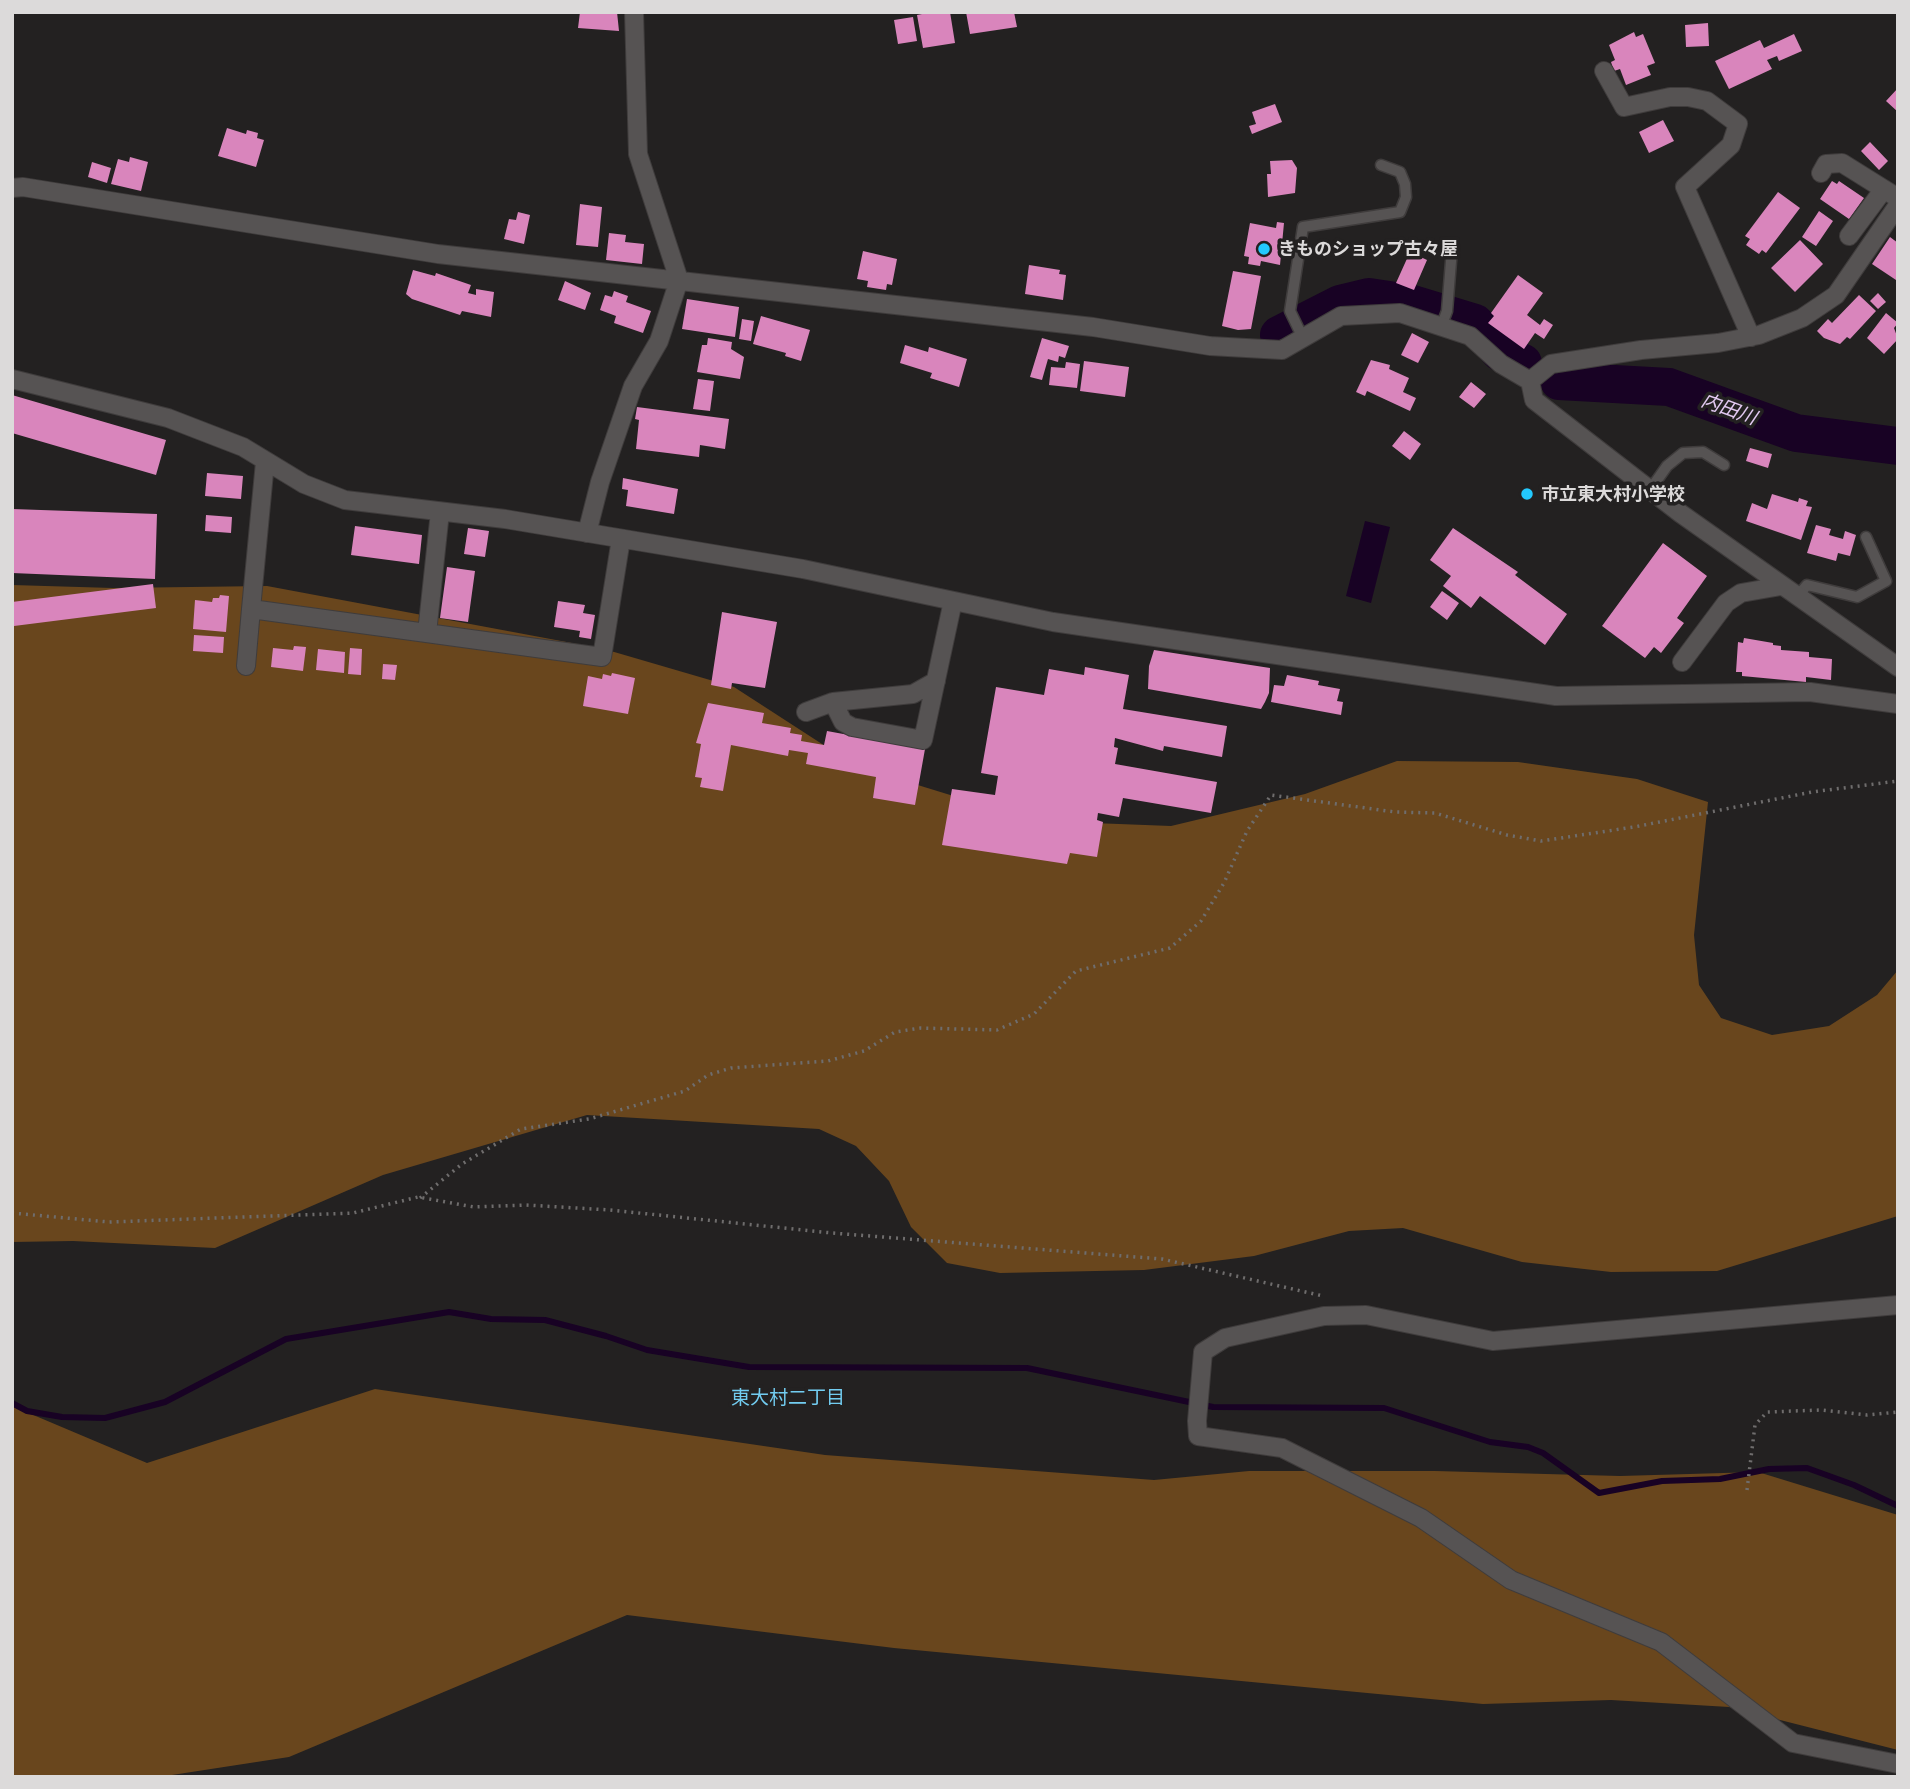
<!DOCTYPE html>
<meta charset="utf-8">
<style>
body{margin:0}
#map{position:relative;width:1910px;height:1789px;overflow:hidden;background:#232121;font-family:Ubuntu,sans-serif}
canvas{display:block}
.frame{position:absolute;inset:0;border:14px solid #dcdada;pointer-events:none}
</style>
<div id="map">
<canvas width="1910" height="1789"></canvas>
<div class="frame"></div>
</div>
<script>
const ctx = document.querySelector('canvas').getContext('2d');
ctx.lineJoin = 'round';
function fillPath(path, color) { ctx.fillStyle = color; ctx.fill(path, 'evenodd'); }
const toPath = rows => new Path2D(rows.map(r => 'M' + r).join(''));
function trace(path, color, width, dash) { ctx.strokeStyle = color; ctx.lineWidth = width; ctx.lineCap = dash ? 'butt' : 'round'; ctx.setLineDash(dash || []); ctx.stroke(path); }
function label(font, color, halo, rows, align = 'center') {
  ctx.font = font + ' Ubuntu,"Noto Sans JP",sans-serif'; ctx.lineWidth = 7; ctx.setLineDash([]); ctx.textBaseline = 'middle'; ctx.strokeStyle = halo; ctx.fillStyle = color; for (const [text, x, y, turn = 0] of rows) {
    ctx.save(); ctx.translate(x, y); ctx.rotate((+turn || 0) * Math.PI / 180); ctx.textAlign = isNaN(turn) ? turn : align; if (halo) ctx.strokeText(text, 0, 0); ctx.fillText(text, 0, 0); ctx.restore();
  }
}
const forest = toPath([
 [12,585,113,588,267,586,604,649,734,687,856,766,973,802,1093,823,1171,826,1305,794,1397,761,1518,762,1637,779,1708,802,1694,935,1699,985,1721,1018,1772,1035,1829,1026,1877,995,1898,970,1898,1216,1717,1271,1611,1272,1522,1262,1403,1228,1349,1231,1254,1256,1144,1270,1000,1273,947,1263,911,1227,889,1181,856,1146,819,1129,587,1115,383,1175,215,1248,73,1241,12,1242],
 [375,1389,825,1455,1154,1480,1249,1471,1435,1471,1620,1476,1758,1472,1898,1515,1898,1750,1729,1707,1611,1700,1483,1704,894,1648,627,1615,289,1757,159,1777,12,1777,12,1406,147,1463]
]);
const water = toPath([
 [1365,521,1390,527,1371,603,1346,596]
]);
const stream = toPath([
 [12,1403,27,1411,62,1417,105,1418,165,1402,286,1339,449,1312,491,1319,545,1320,606,1336,647,1350,749,1367,1027,1368,1213,1407,1384,1408,1490,1442,1528,1447,1543,1453,1599,1493,1662,1481,1720,1479,1769,1469,1807,1468,1854,1485,1898,1506]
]);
const river = toPath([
 [1279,335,1340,304,1369,297,1409,303,1475,323,1500,352,1523,363],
 [1559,381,1669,387,1796,433,1898,446]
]);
const building = toPath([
 [580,12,617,12,619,31,578,28],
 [932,12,950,12,955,43,923,48,917,15],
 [966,12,1014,12,1017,27,970,34],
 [913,17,917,41,898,44,894,20],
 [1708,23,1709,46,1686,47,1685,25],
 [1634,32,1636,37,1643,34,1655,63,1647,66,1651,75,1626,85,1620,69,1614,71,1611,62,1615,60,1609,45],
 [1794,34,1802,51,1779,61,1777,56,1767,60,1772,69,1729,89,1715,61,1760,40,1764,48],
 [1898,88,1898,112,1886,101],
 [1275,104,1282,122,1252,134,1249,126,1256,124,1252,112],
 [1663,120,1674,141,1649,153,1639,132],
 [227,128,246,134,247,130,258,133,257,138,264,140,256,167,218,156],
 [1870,142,1888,161,1879,170,1861,151],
 [130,157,148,162,141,191,111,184,118,159,129,162],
 [1292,160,1297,168,1295,193,1268,197,1267,174,1271,174,1270,161],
 [92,162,111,168,107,183,88,177],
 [1832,181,1837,184,1839,181,1864,198,1849,219,1820,199],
 [1778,192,1800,208,1766,253,1762,250,1759,254,1746,245,1750,239,1745,236],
 [580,204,602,207,598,247,576,245],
 [1819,211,1833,221,1816,246,1802,237],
 [518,212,530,215,524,244,504,239,509,219,516,220],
 [1277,222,1284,223,1280,265,1261,261,1260,266,1248,264,1249,257,1244,256,1250,223,1276,228],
 [609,233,626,235,625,242,644,244,642,264,606,260],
 [1890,237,1898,243,1896,280,1872,264],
 [1800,240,1823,264,1795,292,1771,268],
 [863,251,897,259,892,285,887,284,886,290,867,287,868,281,857,279],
 [1410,252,1427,260,1414,290,1396,283],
 [1029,265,1060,270,1059,274,1066,275,1063,300,1025,294],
 [413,270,435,276,436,273,471,285,468,293,476,295,476,289,494,292,491,317,462,311,460,315,412,299,406,294],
 [1233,271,1261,276,1251,329,1238,330,1222,326],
 [1518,275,1543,293,1527,315,1540,325,1544,319,1553,325,1544,339,1535,333,1524,349,1488,323,1494,316,1491,313],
 [565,281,591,293,585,310,558,300],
 [614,291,628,296,626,302,651,311,643,333,614,323,616,316,600,310,605,295,612,297],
 [1878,293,1886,302,1878,309,1870,301],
 [1859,295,1876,311,1850,339,1847,337,1840,344,1824,338,1817,331,1828,319,1832,323],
 [687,299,739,307,735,337,682,329],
 [1886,313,1898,323,1894,328,1898,339,1884,354,1867,338],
 [761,316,810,330,801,361,785,356,786,353,753,344],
 [742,319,754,321,751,341,739,339],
 [1412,333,1429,342,1418,363,1401,355],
 [708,338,732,342,731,349,744,357,740,379,697,372,702,345,707,345],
 [1042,338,1069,346,1065,358,1059,356,1058,362,1048,359,1042,380,1030,377],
 [905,345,928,352,929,347,967,359,959,387,930,378,932,373,900,363],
 [1371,360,1390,365,1389,369,1409,378,1403,392,1416,398,1410,411,1367,391,1365,396,1356,392],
 [1084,361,1129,367,1125,397,1080,391],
 [1066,362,1080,364,1077,388,1049,385,1051,367,1065,368],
 [698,379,714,381,710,411,693,409],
 [1471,382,1486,394,1474,408,1459,397],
 [12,395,166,440,156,475,12,433],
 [637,407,729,419,725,449,700,445,699,457,636,449,639,420,635,419],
 [1404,431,1421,444,1410,460,1392,446],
 [1750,448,1772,454,1768,468,1746,461],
 [207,473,243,476,241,499,205,496],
 [623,478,678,489,674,514,626,506,628,490,622,489],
 [1772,494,1798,502,1799,498,1808,501,1806,506,1812,507,1801,540,1746,521,1752,503,1767,509],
 [12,509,157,514,155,579,12,573],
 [206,515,232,517,231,533,205,531],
 [1816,525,1831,529,1829,535,1843,539,1845,531,1856,535,1850,556,1838,553,1836,561,1807,553],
 [355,526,422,535,419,564,351,555],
 [468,528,489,531,485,557,464,554],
 [1453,528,1518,572,1515,575,1567,614,1545,645,1480,596,1471,608,1443,586,1451,576,1430,560],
 [1663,543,1707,576,1677,618,1684,623,1661,653,1654,647,1645,658,1602,626],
 [447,567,475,571,468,622,440,618],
 [153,584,156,608,14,626,12,602],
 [1442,591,1459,603,1447,620,1430,607],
 [220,595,229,596,226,632,193,629,195,600,212,602,213,598,219,598],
 [558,601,585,605,583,613,595,615,591,639,579,637,580,631,554,627],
 [722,612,777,622,765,688,732,683,731,689,711,685],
 [194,635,224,637,223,653,193,651],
 [1744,638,1773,643,1773,645,1781,646,1781,650,1809,652,1809,657,1832,659,1831,680,1806,677,1806,682,1742,676,1742,672,1736,672,1738,642,1743,643],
 [294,646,306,647,303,671,271,667,273,648,293,650],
 [350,648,362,649,361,675,348,674],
 [318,649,345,652,344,673,316,670],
 [1154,650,1270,668,1269,693,1265,702,1261,709,1148,689,1149,666],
 [383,664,397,665,395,680,382,679],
 [1085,667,1129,675,1123,709,1227,726,1222,757,1164,746,1163,751,1115,738,1114,747,1118,748,1115,764,1217,782,1211,813,1123,798,1119,817,1098,813,1097,820,1103,822,1097,857,1070,853,1067,864,942,845,952,789,995,795,998,776,981,773,996,687,1044,695,1049,669,1084,675],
 [612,673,635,678,628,714,583,706,588,676,602,679,603,674,611,676],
 [1287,675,1319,681,1318,685,1340,689,1337,701,1343,702,1341,715,1271,702,1274,685,1284,686],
 [708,703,764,713,762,723,791,728,790,733,802,735,801,741,824,745,827,731,925,749,915,805,873,798,876,777,806,764,808,753,789,750,788,756,731,745,723,791,700,787,702,778,695,777,701,744,696,743]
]);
const path = toPath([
 [420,1198,462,1164,521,1129,589,1119,685,1091,708,1075,731,1068,828,1061,864,1051,895,1032,921,1028,997,1030,1034,1014,1076,971,1170,948,1201,921,1224,883,1247,831,1271,795,1395,812,1435,813,1507,835,1541,841,1634,827,1812,792,1898,781],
 [12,1213,109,1222,353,1213,418,1197,474,1207,526,1205,610,1210,832,1233,1162,1259,1323,1296],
 [1747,1490,1755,1425,1767,1412,1821,1410,1867,1415,1898,1412]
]);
const lane = toPath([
 [1441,327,1447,311,1452,249],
 [1303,338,1290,311,1303,227,1400,212,1406,197,1405,184,1400,172,1381,165],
 [1650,490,1667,466,1683,453,1703,452,1724,465],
 [1797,597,1807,585,1857,597,1886,581,1866,537]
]);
const street = toPath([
 [1604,71,1624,107,1670,97,1688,97,1707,101,1738,124,1731,145,1685,187,1751,337],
 [1821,173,1826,164,1842,163,1898,198],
 [12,188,23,187,438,254,1093,327,1210,346,1282,350,1341,316,1400,313,1470,336,1501,364,1530,381],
 [1849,236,1884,189],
 [12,379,168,418,243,447,304,484,345,500,505,519,803,569,1053,622,1556,696,1810,692,1898,704],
 [1530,381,1534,400,1680,513,1898,667],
 [1530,381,1551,364,1641,350,1718,343,1759,335,1802,318,1836,295,1898,205],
 [265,462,251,609,602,657,621,539],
 [587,533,600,482,633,386,659,341,679,280,638,154,634,12],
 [427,633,440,512],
 [1682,662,1726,603,1741,593,1781,586],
 [246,666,251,609],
 [936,681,913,694,833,702,843,722,852,727,923,740,953,601],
 [806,712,833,702],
 [1898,1305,1493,1341,1366,1315,1324,1316,1225,1338,1203,1352,1197,1421,1198,1436,1282,1448,1421,1518,1511,1580,1661,1642,1793,1743,1898,1764]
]);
const markers = [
 [1264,249,7,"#23c9fe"],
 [1527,494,7,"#23c9fe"]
];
const poiNames = [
 ["きものショップ古々屋",1278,249],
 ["市立東大村小学校",1541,494]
];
const waterNames = [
 ["内田川",1729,409,20]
];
const neighbourhoodNames = [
 ["東大村二丁目",788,1398]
];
fillPath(forest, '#69461d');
fillPath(water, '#180224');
trace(stream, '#180224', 6);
trace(river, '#180224', 38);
fillPath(building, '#d985bc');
trace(lane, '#3f3c3c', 13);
trace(street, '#3f3c3c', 20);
trace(path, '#6f6d6d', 3.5, [2, 5]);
trace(lane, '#565353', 10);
trace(street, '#565353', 18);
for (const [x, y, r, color] of markers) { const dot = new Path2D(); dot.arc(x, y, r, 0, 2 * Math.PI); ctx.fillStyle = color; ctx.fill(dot); trace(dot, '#232121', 2.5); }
label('bold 18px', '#dcdada', '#232121', poiNames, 'left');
label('italic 19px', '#e3caf2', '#232121', waterNames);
label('19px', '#72ccf0', '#232121', neighbourhoodNames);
</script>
